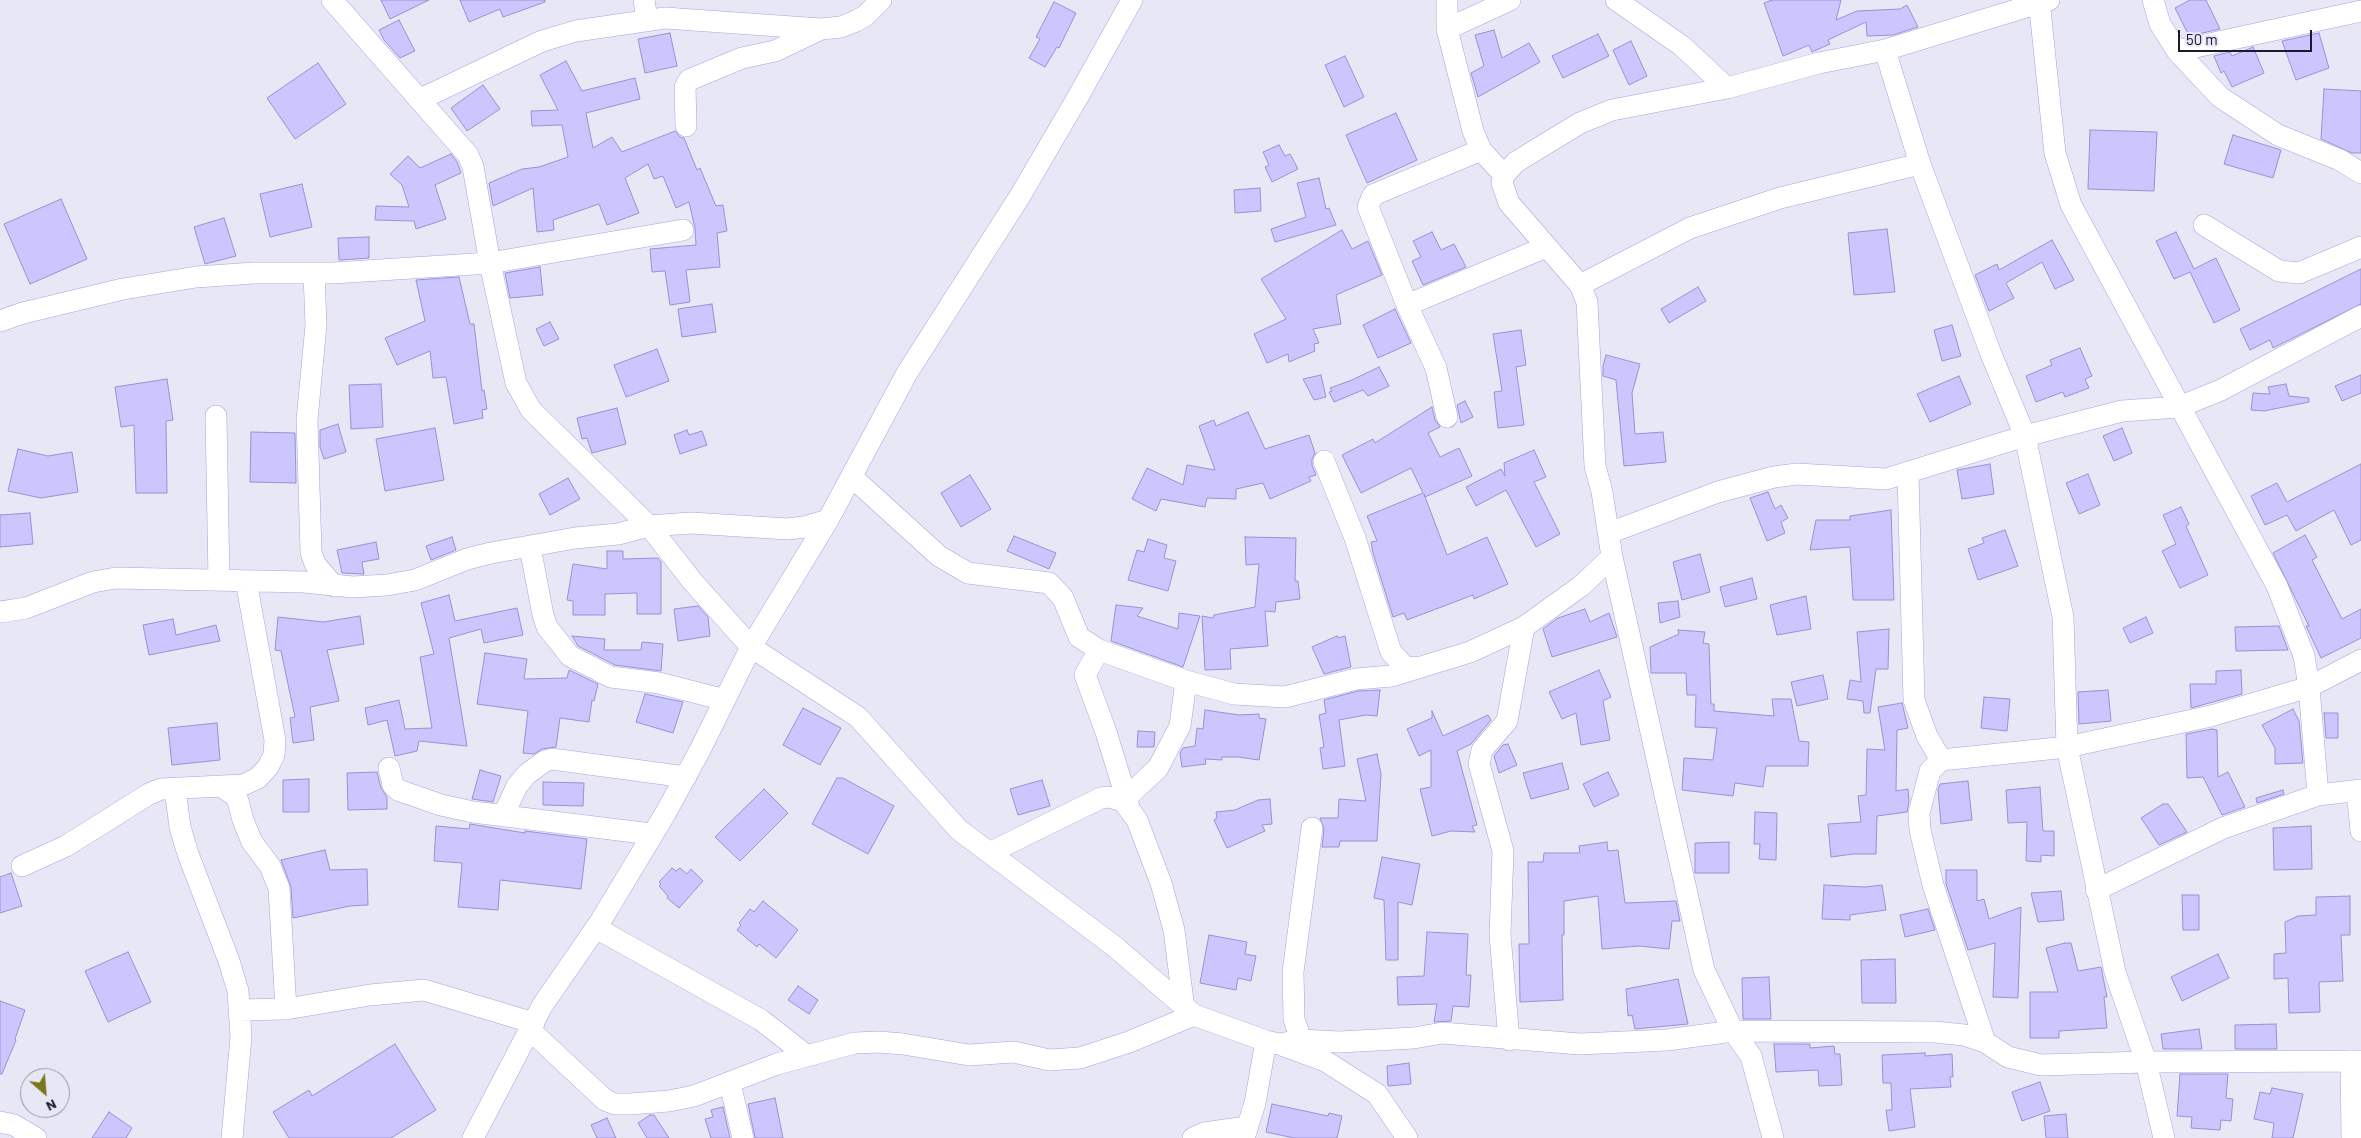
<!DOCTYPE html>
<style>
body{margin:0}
#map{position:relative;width:2361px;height:1138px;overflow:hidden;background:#e8e7f6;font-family:Barlow,sans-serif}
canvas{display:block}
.north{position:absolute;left:20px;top:1068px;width:50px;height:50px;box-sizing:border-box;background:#e8e7f6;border:1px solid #9694a7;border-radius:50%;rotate:153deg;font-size:14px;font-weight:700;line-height:20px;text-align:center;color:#1c1831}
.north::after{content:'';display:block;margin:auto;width:18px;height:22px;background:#78771e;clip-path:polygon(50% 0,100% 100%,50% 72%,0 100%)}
.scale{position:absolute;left:2178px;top:30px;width:134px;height:22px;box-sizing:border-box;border:2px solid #1c1831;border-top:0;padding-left:6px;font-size:15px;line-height:18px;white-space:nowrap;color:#1c1831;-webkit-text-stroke:4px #e8e7f6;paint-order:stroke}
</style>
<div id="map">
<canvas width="2361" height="1138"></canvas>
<div class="north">N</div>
<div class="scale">50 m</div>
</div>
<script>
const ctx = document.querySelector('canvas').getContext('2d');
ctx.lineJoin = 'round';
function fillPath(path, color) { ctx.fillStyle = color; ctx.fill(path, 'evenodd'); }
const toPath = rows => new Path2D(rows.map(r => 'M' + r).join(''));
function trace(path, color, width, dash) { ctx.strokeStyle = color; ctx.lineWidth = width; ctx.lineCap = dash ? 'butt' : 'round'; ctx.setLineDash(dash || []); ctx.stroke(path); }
const building = toPath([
 [381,0,429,0,390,19,381,0],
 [460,0,545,0,545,2,503,17,500,9,469,22,460,0],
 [1772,0,1841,0,1836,20,1857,11,1900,9,1907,5,1918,27,1893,35,1867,36,1866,22,1828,40,1830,44,1814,51,1812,52,1809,45,1783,56,1764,3,1772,0],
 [2190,0,2206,0,2220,29,2189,36,2175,8,2190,0],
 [1054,2,1076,13,1059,48,1057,47,1045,67,1029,58,1040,39,1036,37,1054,2],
 [399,20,415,51,400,58,384,40,379,30,399,20],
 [1494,30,1502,58,1529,43,1540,62,1478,97,1471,73,1484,66,1475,35,1494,30],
 [670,33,677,66,645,73,638,39,670,33],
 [2319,33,2329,68,2296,80,2282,41,2319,33],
 [1598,34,1609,56,1563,78,1552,56,1598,34],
 [1631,41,1647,76,1629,85,1613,50,1631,41],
 [2253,47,2264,73,2232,87,2224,71,2221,73,2214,56,2230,52,2232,56,2253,47],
 [1345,56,1364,97,1344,107,1325,65,1345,56],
 [566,61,582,91,635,78,640,99,586,113,593,148,612,137,622,152,675,131,680,137,684,138,697,170,700,168,716,206,723,205,727,231,717,233,720,267,686,270,690,302,670,305,665,271,652,272,650,249,696,245,695,228,689,202,676,208,663,176,654,179,648,164,625,178,639,213,607,225,599,204,553,220,554,230,537,232,533,188,493,206,489,183,522,169,539,167,568,157,562,125,532,126,531,111,558,110,540,75,566,61],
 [318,63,346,104,295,139,267,98,318,63],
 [483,85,500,109,467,131,451,108,483,85],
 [2324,89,2361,91,2361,153,2352,153,2321,139,2324,89],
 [1396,113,1417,160,1367,183,1346,135,1396,113],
 [2090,130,2157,132,2154,191,2088,189,2090,130],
 [2233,135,2281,150,2273,178,2224,164,2233,135],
 [1279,145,1285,156,1290,154,1298,169,1272,182,1265,167,1269,165,1263,152,1279,145],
 [451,154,457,162,461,173,435,185,446,219,416,229,414,221,375,220,376,206,409,207,402,185,390,174,408,156,420,168,451,154],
 [1319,178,1326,209,1329,208,1336,225,1275,242,1271,229,1306,217,1297,183,1319,178],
 [302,184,312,227,270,237,260,194,302,184],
 [1260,188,1261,211,1235,213,1234,190,1260,188],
 [61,199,87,259,30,284,4,224,61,199],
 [224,218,236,256,205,264,194,227,224,218],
 [1887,229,1895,292,1854,295,1848,233,1887,229],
 [1342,230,1352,249,1368,241,1382,275,1336,295,1341,324,1313,329,1319,343,1314,344,1315,351,1289,362,1288,354,1267,363,1254,334,1286,319,1261,279,1342,230],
 [1432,232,1441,250,1454,244,1466,267,1423,285,1412,261,1421,257,1413,241,1432,232],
 [2176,232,2194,269,2216,258,2240,310,2214,323,2190,272,2174,279,2156,241,2176,232],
 [369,237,369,258,339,260,338,238,369,237],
 [2052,240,2074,280,2055,289,2042,262,2006,283,2014,298,1989,311,1975,275,1997,264,1999,270,2052,240],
 [540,267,543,295,510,298,505,273,540,267],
 [2361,269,2361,304,2273,348,2270,340,2250,350,2240,329,2361,269],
 [459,277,470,324,474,324,482,391,484,390,487,409,482,410,483,418,454,424,446,377,433,378,430,351,397,365,385,338,425,321,416,280,459,277],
 [1698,287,1706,301,1669,323,1661,309,1698,287],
 [712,304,716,332,682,337,678,309,712,304],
 [1395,309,1411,343,1378,358,1363,325,1395,309],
 [550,322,559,339,544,346,536,329,550,322],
 [1952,325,1961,356,1942,361,1934,330,1952,325],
 [1521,330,1526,365,1516,367,1524,425,1498,428,1494,392,1502,391,1493,334,1521,330],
 [2080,348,2092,376,2085,379,2089,388,2065,397,2063,392,2036,402,2026,376,2052,365,2050,360,2080,348],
 [657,349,669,381,626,397,614,365,657,349],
 [1606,355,1640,364,1632,393,1635,434,1663,432,1666,462,1624,466,1616,380,1603,376,1603,366,1606,355],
 [1379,367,1389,386,1368,396,1363,390,1334,402,1329,392,1332,391,1330,388,1352,380,1379,367],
 [1321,375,1326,397,1314,400,1303,379,1321,375],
 [2361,375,2361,393,2342,401,2335,386,2361,375],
 [1959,376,1971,404,1930,422,1917,394,1959,376],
 [167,379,173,420,166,421,167,493,136,493,134,425,121,427,115,387,167,379],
 [381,384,383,427,351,429,349,385,381,384],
 [2286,384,2289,396,2309,398,2309,402,2264,411,2251,410,2253,393,2270,394,2268,387,2286,384],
 [1465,401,1473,417,1461,423,1457,405,1465,401],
 [1432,407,1435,420,1440,427,1428,433,1440,457,1459,448,1472,476,1425,497,1424,494,1447,555,1487,537,1508,584,1474,599,1473,595,1407,620,1404,613,1393,617,1373,553,1371,542,1377,541,1367,516,1423,493,1411,468,1361,493,1342,455,1373,439,1375,443,1432,407],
 [617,408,626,444,592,453,587,438,582,439,577,418,617,408],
 [1248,412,1265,449,1309,435,1315,453,1312,459,1312,465,1316,475,1309,477,1311,481,1270,499,1263,483,1236,489,1236,499,1207,498,1205,507,1161,499,1156,511,1132,499,1147,468,1183,485,1187,465,1215,470,1199,426,1214,420,1216,426,1248,412],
 [338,424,346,452,324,459,320,447,320,430,338,424],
 [435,428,444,480,385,491,376,439,435,428],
 [2122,428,2132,453,2114,461,2103,436,2122,428],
 [687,430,689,435,702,431,707,445,680,454,674,435,687,430],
 [251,432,295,433,296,483,250,482,251,432],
 [18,449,48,456,72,452,78,492,41,498,8,491,18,449],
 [1534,450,1546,477,1534,482,1560,534,1536,547,1506,490,1476,506,1466,487,1501,469,1505,476,1504,463,1534,450],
 [1990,464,1994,494,1962,499,1957,470,1990,464],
 [2361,464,2361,540,2351,545,2334,510,2296,531,2287,515,2265,525,2251,496,2277,483,2287,502,2361,464],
 [2088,474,2100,505,2079,514,2066,483,2088,474],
 [970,475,991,509,961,527,941,493,970,475],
 [568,478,580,499,550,515,539,494,568,478],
 [1768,492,1775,509,1781,505,1788,518,1781,522,1785,533,1767,541,1750,498,1768,492],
 [2181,507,2189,524,2186,526,2208,575,2180,588,2162,551,2176,544,2163,515,2181,507],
 [1891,510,1894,600,1853,600,1850,547,1810,550,1816,520,1850,520,1850,516,1891,510],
 [30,513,33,544,0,547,0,515,30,513],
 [2005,530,2018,566,1978,580,1968,549,1984,543,1982,538,2005,530],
 [2305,535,2317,557,2312,560,2342,619,2361,609,2361,638,2321,658,2306,626,2309,626,2273,553,2305,535],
 [1014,536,1056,553,1049,569,1007,551,1014,536],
 [452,537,456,550,431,560,426,546,452,537],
 [1245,537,1296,538,1295,581,1298,581,1300,599,1276,602,1275,612,1265,611,1268,646,1230,649,1231,669,1205,670,1202,616,1213,618,1214,615,1255,607,1259,564,1246,565,1245,537],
 [1148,539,1167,545,1164,558,1176,561,1168,591,1128,580,1137,550,1144,552,1148,539],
 [376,542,379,559,362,562,364,574,342,573,337,550,376,542],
 [607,551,623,551,623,559,658,558,661,562,661,614,637,614,637,593,605,594,605,615,573,615,573,601,567,600,573,564,607,569,607,551],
 [1700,554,1710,592,1682,600,1673,562,1700,554],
 [1752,578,1757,599,1725,607,1720,587,1752,578],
 [449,595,455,621,517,608,523,635,484,643,481,629,449,638,467,746,419,741,417,751,395,756,387,720,368,725,365,708,399,700,405,729,432,728,420,657,434,654,421,603,449,595],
 [1806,596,1811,629,1777,635,1770,605,1806,596],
 [1678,601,1680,617,1660,623,1658,603,1678,601],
 [1116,605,1143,608,1137,616,1178,629,1179,613,1200,616,1183,667,1111,641,1116,605],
 [698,606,708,617,710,636,678,641,674,609,698,606],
 [1585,609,1590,622,1609,613,1617,637,1552,657,1543,629,1558,618,1585,609],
 [360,616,364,644,327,650,339,701,310,707,314,740,293,743,290,718,295,717,281,651,275,650,278,617,323,622,360,616],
 [2146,617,2153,633,2130,643,2123,628,2146,617],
 [173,619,176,635,216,625,220,641,149,655,143,625,173,619],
 [2279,626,2288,650,2236,651,2235,627,2279,626],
 [1889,629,1888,669,1876,669,1870,713,1864,713,1863,701,1847,699,1850,680,1861,682,1857,632,1889,629],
 [1678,630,1705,632,1703,643,1709,644,1711,704,1714,704,1714,711,1774,716,1772,699,1791,699,1799,741,1809,742,1808,766,1766,766,1763,787,1735,783,1733,796,1682,790,1684,758,1713,760,1717,728,1695,727,1696,695,1687,695,1686,673,1651,673,1650,647,1679,634,1678,630],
 [572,636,605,639,604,650,641,650,642,642,663,644,661,671,615,665,578,646,572,636],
 [1337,636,1338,638,1345,636,1351,667,1324,674,1312,647,1337,636],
 [485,653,527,659,524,679,567,678,569,670,598,684,594,701,592,700,589,722,560,718,556,747,542,749,534,754,523,753,528,711,477,704,485,653],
 [1599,670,1611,697,1603,701,1610,740,1581,745,1576,713,1562,719,1549,692,1599,670],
 [2241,670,2242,694,2191,708,2190,684,2216,684,2216,671,2241,670],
 [1823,675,1828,699,1797,706,1791,682,1823,675],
 [1380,690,1377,716,1366,715,1339,720,1345,766,1323,769,1320,748,1324,747,1319,715,1326,713,1324,700,1358,691,1380,690],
 [2108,690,2111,721,2079,724,2078,692,2108,690],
 [645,694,683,702,673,733,636,722,645,694],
 [1984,697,2010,699,2007,731,1981,728,1984,697],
 [1902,703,1908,728,1897,730,1896,791,1908,789,1909,801,1907,812,1877,816,1876,854,1853,854,1831,857,1828,824,1861,822,1858,796,1866,795,1867,749,1885,750,1878,707,1902,703],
 [803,708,841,728,820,765,783,745,803,708],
 [2293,709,2299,721,2303,763,2275,764,2275,748,2262,725,2293,709],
 [1205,710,1239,715,1259,714,1259,718,1266,719,1259,760,1238,757,1222,757,1222,760,1205,759,1206,764,1182,767,1180,753,1183,748,1195,746,1197,728,1203,729,1205,710],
 [1432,711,1443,736,1488,715,1491,720,1471,744,1457,751,1477,825,1472,826,1475,832,1451,831,1432,836,1420,789,1431,787,1431,750,1419,756,1407,729,1432,718,1432,711],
 [2324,713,2338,713,2338,738,2326,738,2324,713],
 [217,723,220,760,172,765,168,728,217,723],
 [2212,729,2217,730,2218,777,2228,772,2245,807,2222,815,2203,777,2187,778,2186,734,2212,729],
 [1138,731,1155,732,1154,747,1137,747,1138,731],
 [1508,744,1517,765,1499,773,1494,756,1503,745,1508,744],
 [1377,754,1381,774,1377,841,1340,841,1339,847,1322,847,1324,829,1320,818,1338,818,1339,799,1366,801,1357,759,1377,754],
 [1562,763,1569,789,1531,799,1523,773,1562,763],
 [480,770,501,776,493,802,472,799,480,770],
 [377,772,381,788,387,797,387,809,348,810,347,773,377,772],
 [1608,772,1619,795,1594,807,1583,784,1608,772],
 [837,778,843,778,894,806,868,854,812,824,837,778],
 [309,779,309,812,283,812,283,780,309,779],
 [1042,780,1050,806,1018,815,1010,789,1042,780],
 [1968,781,1972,820,1941,824,1938,790,1940,784,1968,781],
 [543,782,584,783,583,806,543,805,543,782],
 [2040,787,2043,831,2054,831,2054,856,2041,855,2041,862,2026,861,2027,822,2008,823,2006,790,2040,787],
 [764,789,788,813,740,861,715,837,764,789],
 [2283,790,2284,794,2257,803,2256,798,2283,790],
 [1270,799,1272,824,1262,825,1265,831,1227,848,1214,820,1217,818,1216,812,1235,810,1258,800,1270,799],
 [2163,804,2168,804,2187,832,2159,845,2141,818,2163,804],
 [1755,812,1777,813,1776,860,1759,859,1760,844,1754,844,1755,812],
 [470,824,525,833,525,831,587,839,581,889,500,880,498,910,458,907,462,863,434,861,436,826,469,829,470,824],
 [2311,826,2312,869,2274,870,2273,828,2311,826],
 [1607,842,1608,851,1618,850,1625,903,1676,901,1680,921,1672,921,1669,949,1639,946,1602,949,1598,896,1564,901,1564,935,1562,935,1563,1000,1520,1002,1519,944,1529,944,1528,862,1543,862,1544,853,1580,853,1579,846,1607,842],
 [1729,842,1729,873,1695,873,1695,843,1729,842],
 [325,850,330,870,367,869,368,905,350,906,293,918,291,887,281,860,325,850],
 [1382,857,1420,864,1412,905,1398,902,1398,960,1386,960,1384,900,1374,898,1382,857],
 [672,868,676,871,680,868,687,874,691,869,703,881,679,908,667,898,668,896,659,886,661,884,659,882,672,868],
 [1946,870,1977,870,1977,901,1984,899,1989,919,2021,907,2018,998,1993,997,1995,943,1968,950,1946,884,1946,870],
 [11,873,22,906,0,913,0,877,11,873],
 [1824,885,1865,887,1882,885,1886,910,1850,915,1850,920,1822,919,1824,885],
 [2061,891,2064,920,2038,922,2031,893,2061,891],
 [2182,895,2199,895,2199,930,2183,930,2182,895],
 [2350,896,2350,935,2341,935,2343,981,2319,982,2320,1012,2289,1013,2288,978,2274,979,2274,954,2286,953,2285,922,2298,916,2316,915,2316,897,2350,896],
 [763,901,798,930,776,958,759,944,757,947,737,930,741,925,739,923,750,909,754,912,763,901],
 [1928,909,1935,930,1905,937,1900,915,1928,909],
 [1427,932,1468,934,1466,975,1471,975,1469,1007,1453,1006,1451,1021,1434,1022,1437,1004,1398,1005,1397,977,1424,976,1427,932],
 [1209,935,1247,942,1245,954,1256,956,1251,981,1238,978,1236,990,1200,983,1209,935],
 [2065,943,2071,943,2078,971,2101,967,2107,997,2104,997,2107,1028,2059,1031,2059,1038,2030,1038,2030,992,2058,992,2046,948,2065,943],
 [128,952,151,1002,108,1022,85,971,128,952],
 [2218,954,2229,978,2182,1001,2171,977,2218,954],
 [1895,959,1896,1003,1862,1003,1861,960,1895,959],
 [1769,977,1771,1019,1743,1019,1742,978,1769,977],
 [1678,979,1688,1024,1635,1029,1632,1015,1628,1016,1626,989,1678,979],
 [798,986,818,1000,809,1014,788,1000,798,986],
 [0,1001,25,1010,15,1039,16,1040,2,1074,0,1074,0,1001],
 [2276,1024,2277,1049,2235,1049,2235,1025,2276,1024],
 [2199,1029,2202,1049,2163,1049,2161,1034,2199,1029],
 [395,1044,436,1110,391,1138,289,1138,273,1112,309,1090,312,1096,395,1044],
 [1774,1044,1810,1044,1810,1048,1834,1046,1835,1054,1840,1054,1842,1085,1819,1086,1818,1070,1776,1072,1774,1044],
 [1925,1053,1925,1056,1952,1054,1953,1077,1950,1077,1951,1087,1910,1089,1915,1127,1889,1131,1886,1110,1892,1110,1891,1083,1883,1083,1882,1055,1925,1053],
 [1409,1063,1411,1084,1388,1086,1387,1066,1409,1063],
 [2180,1074,2228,1074,2226,1098,2233,1099,2231,1121,2221,1120,2220,1130,2191,1128,2192,1117,2177,1116,2180,1074],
 [2040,1082,2050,1111,2022,1121,2012,1092,2040,1082],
 [2272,1088,2303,1094,2293,1138,2272,1138,2274,1123,2254,1119,2260,1092,2270,1094,2272,1088],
 [775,1098,783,1138,755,1138,748,1104,775,1098],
 [1272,1104,1328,1116,1329,1113,1342,1116,1337,1138,1294,1138,1266,1132,1272,1104],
 [723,1107,730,1138,711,1138,705,1119,713,1117,711,1110,723,1107],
 [109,1112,132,1128,126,1138,92,1138,109,1112],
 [2066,1114,2068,1138,2046,1138,2044,1116,2066,1114],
 [650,1115,654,1115,669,1138,647,1138,638,1123,650,1115],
 [607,1118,616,1138,597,1138,591,1125,607,1118]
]);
const minor = toPath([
 [332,0,468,155,473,167,490,263,516,383,531,410,649,526,693,582,751,647,858,717,959,830,1114,946,1194,1015,1266,1041,1279,1044,1301,1040,1339,1042,1414,1038,1442,1033,1580,1044,1667,1040,1733,1031,1935,1032,1964,1035,1985,1042,2008,1057,2041,1065,2146,1062,2361,1061],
 [644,0,647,19],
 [1447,0,1447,29,1473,131,1481,150,1504,175],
 [1616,0,1682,46,1727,88],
 [2039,0,2055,153,2071,205,2277,586,2304,656,2309,687,2318,795],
 [2153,0,2160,24,2177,51,2220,97,2278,135,2340,160,2361,173],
 [1447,29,1510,0],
 [1885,50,1920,164,1991,354,2025,436,2063,617,2067,747,2115,972,2146,1062,2164,1138],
 [2177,51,2361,11],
 [421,99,542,41,576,31,665,18,821,29,841,27,856,21,865,16,881,0],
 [686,126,685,87,689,80,742,58,775,51,819,30],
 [2204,225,2279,271,2299,273,2361,247],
 [314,273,316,325,307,420,311,552,315,564,334,586],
 [1580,285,1690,228,1780,198,1920,164],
 [1407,305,1546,247],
 [0,321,23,313,123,289,196,277,254,273,333,273,490,263,683,230],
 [216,416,219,580],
 [1447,417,1436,368,1407,305,1368,207,1373,195,1481,150],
 [1324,461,1355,538,1391,652,1406,668,1421,667,1470,652,1524,627,1581,586,1612,557],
 [1908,474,1914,700,1927,736,1941,760],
 [852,477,939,556,968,573,1049,583,1063,598,1079,637,1099,650,1186,681,1234,694,1285,697,1356,679,1392,676,1421,667],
 [1609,533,1718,492,1774,477,1797,474,1886,479,2025,436,2122,411,2179,407,2221,390,2361,316],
 [530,547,543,615,547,627,570,656,611,677,659,683,725,700],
 [0,612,26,608,93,582,116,578,304,582,353,587,387,585,415,580,467,559,491,553,575,538,618,534,649,526,691,523,788,529,804,527,828,520],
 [1099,650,1085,675,1106,732,1129,807],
 [389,768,393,785,398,790,441,805,473,812,651,834],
 [222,787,234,795,238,801,243,820,252,842,270,866,279,888,286,1009],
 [175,789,180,827,188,854,229,961,238,991,241,1037,232,1138],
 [2357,791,2361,831],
 [1126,798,1158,768,1180,726,1186,681],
 [503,816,517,786,527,774,545,761,552,759,686,777],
 [991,852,1101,798,1109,797,1123,801,1137,820,1161,883,1174,930,1184,1009],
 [22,866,66,846,149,794,161,789,243,785,258,778,268,767,274,755,275,740,246,581],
 [2096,890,2223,828,2318,795,2361,790],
 [596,928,761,1020,806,1055],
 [239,1010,286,1009,370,995,424,990,534,1023],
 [530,1030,605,1100,615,1104,630,1104,669,1101,694,1096,777,1064,855,1043,879,1042,903,1044,969,1055,1014,1052,1049,1060,1080,1058,1129,1042,1194,1015],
 [1301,1040,1294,1019,1293,972,1312,828],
 [1509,1040,1500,935,1503,851,1479,764,1482,750,1507,721,1524,627],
 [1985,1042,1933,885,1920,830,1919,813,1930,771,1941,760,2067,747,2211,716,2309,687,2361,660],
 [1284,1046,1325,1061,1377,1094,1407,1138],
 [2351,1061,2352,1138],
 [730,1084,743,1138],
 [0,1122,14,1125,36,1138],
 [473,1138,542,1006,600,922,665,814,700,750,751,647,828,520,907,373,1020,196,1079,95,1132,0],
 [1193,1138,1204,1133,1247,1127],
 [1244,1138,1255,1103,1266,1041],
 [1773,1138,1751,1056,1733,1031,1704,970,1663,786,1612,557,1602,492,1595,466,1587,302,1580,285,1509,203,1502,183,1504,175,1516,162,1580,123,1612,110,1727,88,1819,63,1885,50,2049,0]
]);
fillPath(building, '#cbc6fd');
trace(building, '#9991d3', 1);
trace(minor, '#a9a2e5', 22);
trace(minor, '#fff', 21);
</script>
